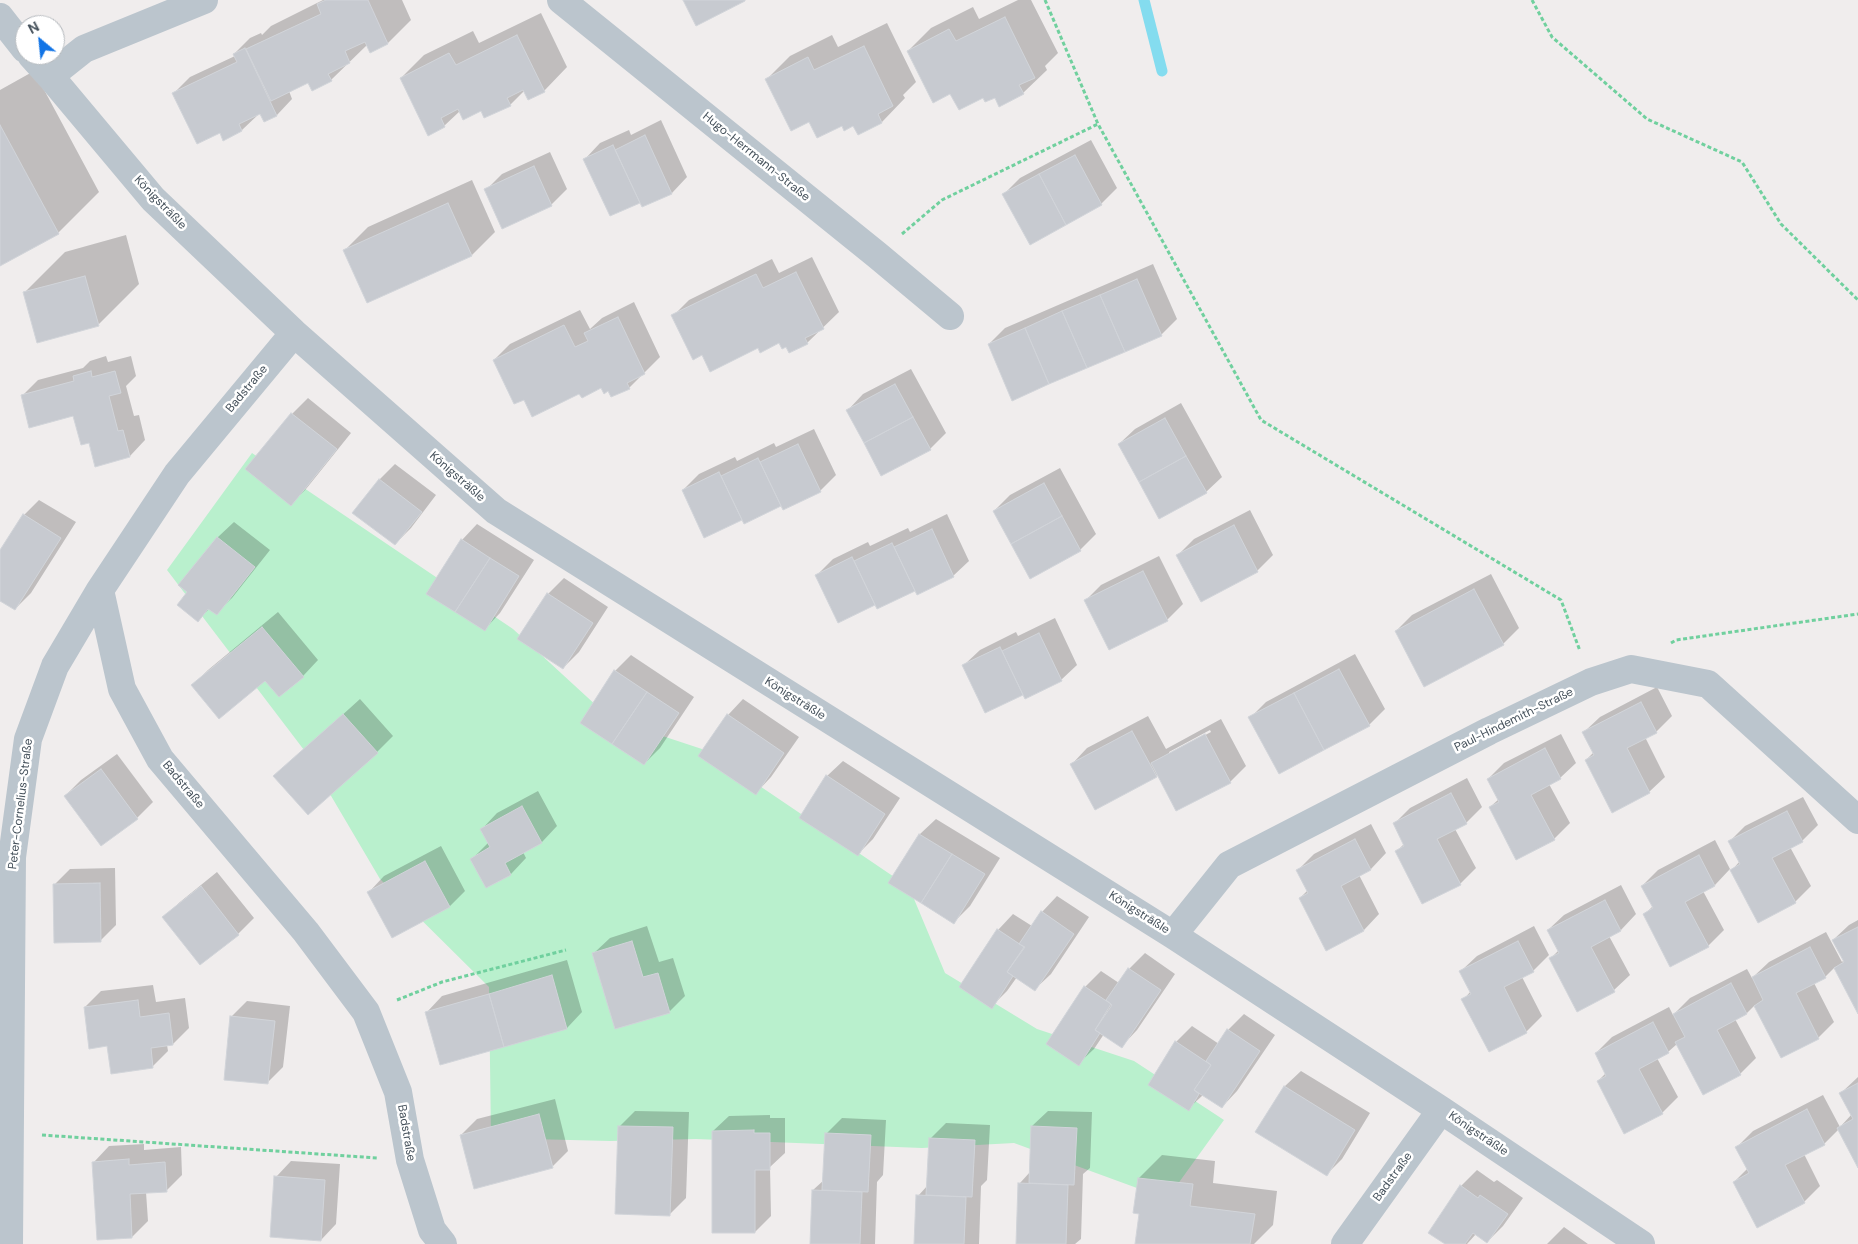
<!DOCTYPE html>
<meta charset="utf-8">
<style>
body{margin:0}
#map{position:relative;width:1858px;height:1244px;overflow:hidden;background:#f0eded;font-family:"DM Sans",sans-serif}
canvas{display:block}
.north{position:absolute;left:15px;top:15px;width:50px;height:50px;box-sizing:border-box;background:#fff;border:1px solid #b5b9bd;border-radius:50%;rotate:332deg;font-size:14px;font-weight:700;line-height:20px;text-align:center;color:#45515b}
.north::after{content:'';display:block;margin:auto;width:18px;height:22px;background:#1174e6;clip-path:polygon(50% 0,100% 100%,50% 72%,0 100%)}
</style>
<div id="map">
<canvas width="1858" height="1244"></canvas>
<div class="north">N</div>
</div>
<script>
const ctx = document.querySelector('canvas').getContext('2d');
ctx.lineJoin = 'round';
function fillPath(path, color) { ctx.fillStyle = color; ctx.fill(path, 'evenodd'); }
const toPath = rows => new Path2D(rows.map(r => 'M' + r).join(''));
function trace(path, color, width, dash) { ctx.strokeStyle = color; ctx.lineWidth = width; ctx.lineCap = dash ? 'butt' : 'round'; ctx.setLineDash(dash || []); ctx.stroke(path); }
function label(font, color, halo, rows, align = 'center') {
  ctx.font = font + ' "DM Sans",sans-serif'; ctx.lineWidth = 5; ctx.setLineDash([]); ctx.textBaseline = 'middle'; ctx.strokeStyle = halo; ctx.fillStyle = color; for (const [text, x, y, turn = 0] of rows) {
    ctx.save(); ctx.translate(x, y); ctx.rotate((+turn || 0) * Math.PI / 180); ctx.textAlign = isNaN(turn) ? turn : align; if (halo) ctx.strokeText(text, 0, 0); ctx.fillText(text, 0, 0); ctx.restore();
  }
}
const green = toPath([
 [252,453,513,629,611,719,708,751,909,887,945,973,1037,1029,1134,1061,1224,1120,1167,1199,1014,1143,922,1148,696,1139,610,1141,491,1138,489,987,380,879,304,750,167,570]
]);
const shadow = toPath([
 [323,0,402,0,411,20,388,43,371,51,367,45,331,80,309,82,289,91,292,99,277,115,265,120,261,112,242,130,220,131,174,93,190,77,235,56,234,54,250,38,261,33,262,35,271,26],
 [1018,0,1031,0,1058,53,1045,66,1047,70,1023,93,984,96,951,92,908,51,931,28,973,7,979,19],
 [541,13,567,67,544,91,525,90,510,105,460,111,444,126,428,134,401,78,424,55,473,31,479,43],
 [887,23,916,82,903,95,905,98,882,122,858,133,854,124,809,121,767,79,790,56,832,35,838,47],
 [34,71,99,192,58,233,0,265,0,90],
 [661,120,687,177,672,193,643,206,641,201,611,215,585,159,600,143,629,130,631,135],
 [1091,140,1117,188,1101,204,1031,243,1004,194,1020,178],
 [550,152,567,189,551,205,486,190,502,174],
 [472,180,495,232,472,255,345,250,368,227],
 [126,235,139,284,98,325,24,293,65,252],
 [812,257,839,312,807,343,787,345,780,341,758,347,673,316,689,300,772,259,779,273],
 [1153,264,1177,319,1161,335,989,344,1005,328],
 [634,302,660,357,629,388,609,390,602,386,580,392,524,398,494,360,510,344,580,310,590,329,602,318],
 [106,356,108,362,131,356,136,376,126,386,134,416,139,415,145,440,130,456,89,441,74,414,22,396,38,380,83,368,90,361],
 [911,369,946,433,930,449,848,410,863,394],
 [308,398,351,433,306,489,291,504,247,469,292,414],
 [1181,403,1222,477,1206,492,1119,444,1135,429],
 [814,429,836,475,820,491,782,505,744,522,742,518,705,536,683,490,699,474,735,457,737,461,774,443,776,447],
 [395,464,436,495,411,528,395,544,379,480],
 [1060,468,1096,534,1080,550,994,511,1010,495],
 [39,500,76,522,31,593,15,609,0,599,0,553,24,515],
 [1250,510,1273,555,1257,571,1178,555,1194,539],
 [947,514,969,561,953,576,916,589,878,607,876,603,839,621,817,575,833,559,868,542,870,546,908,528,910,532],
 [234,522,270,550,232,598,216,613,210,608,198,620,189,592,180,585,218,537],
 [477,524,534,560,500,613,485,629,462,540],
 [1159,556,1183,604,1167,620,1086,600,1101,585],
 [1491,574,1519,628,1503,644,1396,631,1412,615],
 [564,578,608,607,579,652,563,668,519,638,548,594],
 [278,612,318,660,303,676,193,685,208,670],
 [1055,618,1077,665,1061,680,1023,693,986,711,964,665,980,650,1016,632,1018,636],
 [1355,654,1385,709,1369,725,1250,718,1266,702],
 [631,655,694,697,660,748,644,764,615,671],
 [1657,687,1672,716,1656,732,1645,737,1665,777,1649,792,1586,760,1594,752,1584,732,1600,717],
 [360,699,393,736,377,752,275,776],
 [743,699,799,737,771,777,756,793,728,715],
 [1148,716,1166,749,1221,719,1246,766,1230,782,1158,774,1156,776,1072,764,1087,748],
 [1210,730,1211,732,1169,754,1169,752],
 [1561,734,1576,763,1560,778,1549,784,1570,823,1554,839,1490,807,1499,799,1488,779,1504,763],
 [117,754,153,802,137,818,65,796,81,780],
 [843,761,900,798,873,839,857,855,827,776],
 [1467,778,1482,807,1466,823,1455,829,1476,868,1460,884,1396,852,1404,844,1394,824,1410,808],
 [538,791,557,826,542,842,523,852,526,858,511,874,487,886,472,859,489,842,482,829,497,813],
 [1803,797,1818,825,1802,841,1790,847,1811,886,1795,902,1732,870,1740,861,1729,842,1745,826],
 [936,819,1000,858,970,906,954,922,890,882,920,834],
 [1371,824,1386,853,1371,869,1359,875,1379,914,1364,930,1300,898,1308,890,1298,870,1314,854],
 [1715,840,1730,869,1715,885,1703,891,1724,930,1708,946,1645,914,1653,906,1642,886,1658,870],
 [441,846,465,891,450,906,369,892,384,876],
 [115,868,116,925,100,941,55,884,70,869],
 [217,872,254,918,238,934,200,964,164,917,180,902],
 [1621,885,1636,914,1621,930,1609,936,1630,975,1614,990,1550,959,1559,950,1548,930,1564,915],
 [1057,896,1089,917,1051,974,1035,989,1017,977,1007,991,991,1007,998,930,1013,914,1032,926,1042,912],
 [1858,920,1858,1012,1835,967,1825,977,1814,983,1834,1022,1818,1038,1782,1057,1755,1005,1747,1013,1735,1019,1756,1058,1740,1074,1677,1044,1668,1052,1657,1058,1678,1097,1662,1113,1598,1081,1606,1073,1596,1053,1612,1037,1669,1007,1673,1015,1690,998,1747,969,1752,978,1769,962,1826,932,1842,962,1844,960,1833,940,1849,925],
 [647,926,659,962,673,958,685,996,669,1012,594,953,610,938],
 [1534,926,1549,955,1533,971,1522,977,1542,1016,1526,1032,1463,1000,1471,991,1461,971,1477,956],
 [1145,953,1175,974,1137,1030,1122,1046,1104,1034,1094,1049,1078,1064,1085,987,1101,971,1119,983,1129,969],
 [567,960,582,1012,567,1028,427,1012,442,996],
 [153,985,156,1002,185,998,189,1028,173,1044,167,1045,168,1051,152,1067,108,1045,85,1007,101,991],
 [247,1001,290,1006,283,1067,267,1083,231,1017],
 [1244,1014,1275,1035,1237,1091,1222,1107,1203,1095,1188,1109,1176,1042,1192,1026,1219,1044,1228,1030],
 [1301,1071,1370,1113,1342,1159,1326,1175,1257,1132,1285,1086],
 [1858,1077,1858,1165,1839,1129,1824,1144,1804,1154,1820,1186,1804,1202,1734,1182,1748,1168,1737,1147,1753,1131,1823,1095,1840,1127,1852,1114,1841,1093],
 [555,1099,568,1151,552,1167,461,1135,477,1119],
 [635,1111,689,1112,686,1198,670,1214,619,1127],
 [1048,1111,1092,1112,1090,1168,1083,1174,1081,1239,1075,1244,1017,1244,1020,1183,1030,1172,1032,1126],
 [770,1115,770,1118,785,1118,785,1153,770,1167,771,1216,755,1232,713,1131,729,1116],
 [842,1118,886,1120,883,1175,877,1182,875,1244,811,1244,813,1190,824,1180,826,1134],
 [946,1123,990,1125,987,1180,981,1186,979,1244,916,1244,918,1196,928,1185,930,1139],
 [144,1144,144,1150,181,1147,182,1175,166,1191,146,1192,148,1221,132,1237,94,1162,109,1146],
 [1162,1155,1215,1161,1213,1183,1277,1191,1273,1225,1254,1244,1148,1244,1140,1213,1139,1178],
 [291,1161,340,1164,336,1224,321,1240,276,1177],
 [1477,1170,1494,1182,1497,1180,1523,1198,1503,1226,1487,1242,1476,1234,1467,1244,1447,1244,1461,1186],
 [1564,1227,1588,1244,1547,1244]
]);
const stream = toPath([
 [1144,0,1162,71]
]);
const building = toPath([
 [326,0,368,0,388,44,370,53,365,42,345,51,350,63,328,74,332,81,312,91,308,83,271,101,246,49,321,14,317,4,326,0],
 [683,0,745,0,745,1,696,26,683,0],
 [1005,17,1035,78,1019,85,1024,94,999,107,995,98,985,102,983,98,959,110,950,94,933,103,907,51,949,29,956,41,1005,17],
 [517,35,545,92,528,100,523,90,507,98,511,106,484,118,481,111,463,120,458,109,441,118,445,127,428,136,400,78,449,53,456,65,517,35],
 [864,46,893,106,878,114,882,123,858,135,853,126,844,131,842,126,817,138,809,122,791,131,765,79,808,57,814,70,864,46],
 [245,48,277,116,264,122,260,114,239,124,242,131,223,141,220,133,197,144,172,93,237,62,233,54,245,48],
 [0,125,59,234,0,266,0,125],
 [645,135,672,194,642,207,615,150,645,135],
 [613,145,640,203,610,216,583,159,613,145],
 [1075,155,1102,205,1066,225,1039,174,1075,155],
 [534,166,552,206,502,229,484,189,534,166],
 [1039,174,1066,225,1030,245,1002,194,1039,174],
 [448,203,472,256,367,303,343,250,448,203],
 [796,272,824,329,805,338,808,344,789,353,786,347,782,349,779,343,760,353,758,348,710,372,702,355,693,360,671,315,756,274,763,288,796,272],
 [85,276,99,326,37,343,23,292,85,276],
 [1137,279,1162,336,1125,352,1100,295,1137,279],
 [1100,295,1125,352,1087,368,1062,311,1100,295],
 [1062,311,1087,368,1049,384,1025,328,1062,311],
 [618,317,645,374,627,383,630,389,611,397,608,391,604,394,601,388,582,398,579,394,532,417,524,400,514,404,493,360,564,325,575,347,588,341,584,333,618,317],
 [1025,328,1049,384,1012,401,988,344,1025,328],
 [91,371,92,377,115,371,121,393,109,396,118,431,123,430,130,457,95,467,89,443,81,445,73,416,29,428,21,395,74,381,73,376,91,371],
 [895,384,913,417,864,443,846,410,895,384],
 [291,413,337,449,291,506,245,469,291,413],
 [913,417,931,450,881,476,864,443,913,417],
 [1165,418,1186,456,1139,482,1118,444,1165,418],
 [798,444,821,492,783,510,760,462,798,444],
 [1186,456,1207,493,1159,519,1139,482,1186,456],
 [758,458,781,506,744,524,721,476,758,458],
 [719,472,742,520,704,538,682,490,719,472],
 [379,479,422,512,395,545,352,513,379,479],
 [1044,483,1062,516,1011,544,993,511,1044,483],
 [23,514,61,538,15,610,0,601,0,550,23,514],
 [1062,516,1081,551,1030,579,1011,544,1062,516],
 [1234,525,1258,572,1201,602,1176,555,1234,525],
 [932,529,954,577,917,595,894,547,932,529],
 [217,537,255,567,217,615,208,609,198,622,177,605,187,592,178,585,217,537],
 [461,539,490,558,455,612,426,594,461,539],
 [892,543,915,591,877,609,854,561,892,543],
 [852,557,875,605,838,623,815,575,852,557],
 [490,558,519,576,485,631,455,612,490,558],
 [1143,571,1168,621,1109,650,1084,600,1143,571],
 [1474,589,1504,645,1424,687,1395,631,1474,589],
 [547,593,593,623,563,669,517,639,547,593],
 [262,627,304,677,279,697,265,681,219,719,191,685,262,627],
 [1039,633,1062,681,1025,699,1002,651,1039,633],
 [1000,647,1023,695,985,713,962,665,1000,647],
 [1339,669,1370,726,1324,750,1294,693,1339,669],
 [614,670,647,692,612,744,580,723,614,670],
 [647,692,679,713,644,765,612,744,647,692],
 [1294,693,1324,750,1279,774,1248,717,1294,693],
 [1641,702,1657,733,1627,748,1650,793,1612,813,1585,760,1594,755,1582,732,1641,702],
 [343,714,378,753,308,815,273,776,343,714],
 [727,714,784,753,756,795,698,756,727,714],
 [1132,731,1157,777,1095,810,1070,764,1132,731],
 [1205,734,1231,783,1176,811,1151,763,1205,734],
 [1545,748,1561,779,1531,795,1555,840,1516,860,1489,807,1499,802,1487,779,1545,748],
 [101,769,138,819,101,846,64,796,101,769],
 [826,775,885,814,858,856,799,818,826,775],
 [1451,793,1467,824,1437,839,1461,885,1422,904,1395,851,1404,846,1393,823,1451,793],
 [522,806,542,843,505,863,511,875,486,888,470,859,490,847,480,829,522,806],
 [1787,811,1803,842,1772,858,1796,903,1758,923,1730,870,1740,864,1728,841,1787,811],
 [919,834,952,854,921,903,888,883,919,834],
 [1355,839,1371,870,1341,886,1364,931,1326,951,1299,898,1308,893,1296,870,1355,839],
 [952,854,985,874,954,924,921,903,952,854],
 [1699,855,1715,886,1685,902,1709,947,1670,967,1643,914,1653,908,1641,886,1699,855],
 [425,861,450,907,392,938,367,892,425,861],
 [100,883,101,942,54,943,53,884,100,883],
 [201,886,239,935,200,965,162,917,201,886],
 [1605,900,1621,931,1591,947,1615,992,1577,1012,1549,958,1559,953,1547,930,1605,900],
 [1041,911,1074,934,1035,991,1007,972,1025,947,1019,944,1041,911],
 [1858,927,1858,1014,1834,968,1844,962,1832,940,1858,927],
 [997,929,1024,947,1007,972,1013,976,992,1009,959,987,997,929],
 [632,941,643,977,658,973,670,1013,615,1029,592,953,632,941],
 [1518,941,1534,972,1504,987,1527,1033,1489,1052,1461,999,1471,994,1459,971,1518,941],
 [1810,947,1826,978,1796,993,1819,1039,1781,1058,1754,1006,1763,1000,1752,977,1810,947],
 [1128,968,1161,990,1122,1048,1095,1030,1112,1005,1106,1000,1128,968],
 [552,975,567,1029,504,1047,489,994,552,975],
 [1731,983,1747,1014,1717,1030,1741,1075,1703,1095,1675,1042,1685,1037,1673,1014,1731,983],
 [1084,986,1111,1004,1095,1030,1100,1033,1079,1066,1046,1044,1084,986],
 [489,994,504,1047,440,1065,425,1012,489,994],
 [138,1000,140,1017,169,1013,173,1045,151,1048,153,1068,111,1074,107,1046,89,1049,84,1007,138,1000],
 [230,1016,275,1021,268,1084,224,1080,230,1016],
 [1653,1022,1669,1053,1639,1069,1663,1114,1624,1134,1597,1081,1606,1076,1595,1053,1653,1022],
 [1227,1029,1260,1051,1222,1108,1194,1090,1211,1065,1206,1061,1227,1029],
 [1175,1041,1211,1065,1194,1090,1199,1094,1189,1111,1148,1085,1175,1041],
 [1858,1083,1858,1168,1837,1128,1853,1119,1839,1093,1858,1083],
 [1284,1086,1355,1130,1327,1176,1255,1132,1284,1086],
 [1807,1109,1825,1145,1785,1165,1805,1203,1757,1228,1733,1182,1749,1173,1735,1147,1807,1109],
 [539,1114,553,1168,474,1189,460,1135,539,1114],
 [618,1126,673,1127,670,1216,615,1214,618,1126],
 [1031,1126,1077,1128,1074,1185,1029,1183,1031,1126],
 [754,1130,754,1133,770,1133,770,1170,755,1170,755,1233,712,1233,712,1131,754,1130],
 [825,1133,871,1135,868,1192,822,1190,825,1133],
 [929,1138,975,1140,972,1197,926,1195,929,1138],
 [129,1159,129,1165,165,1162,167,1192,130,1194,132,1238,97,1240,92,1162,129,1159],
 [274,1176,325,1180,321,1241,270,1237,274,1176],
 [1138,1178,1193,1184,1190,1206,1255,1214,1250,1244,1135,1244,1139,1214,1133,1213,1138,1178],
 [1018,1183,1068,1185,1066,1244,1016,1244,1018,1183],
 [1460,1185,1478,1198,1480,1195,1508,1214,1487,1243,1473,1233,1465,1244,1445,1244,1428,1233,1460,1185],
 [812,1190,862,1192,860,1244,810,1244,812,1190],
 [916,1195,966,1197,964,1244,914,1244,916,1195]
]);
const path = toPath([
 [1045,0,1098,124,1261,420,1561,600,1580,651],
 [1532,0,1552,37,1647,119,1742,162,1781,224,1858,300],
 [902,234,942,200,1098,124],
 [1671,643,1676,640,1858,614],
 [397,1000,442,982,566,950],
 [42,1135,377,1158]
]);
const street = toPath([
 [561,0,877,255,950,316],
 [0,17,25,49],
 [31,55,50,76,153,199,294,333,496,511,1173,935,1441,1110,1641,1244],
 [50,76,84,49,204,0],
 [100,590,122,689,160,759,306,932,366,1012,398,1092,410,1160,432,1230,443,1244],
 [1173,935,1229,865,1489,731,1591,682,1631,669,1708,684,1858,820],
 [9,1244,12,857,28,739,55,666,100,590,177,474,294,333],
 [1345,1244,1441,1110]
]);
const streetNames = [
 ["Hugo-Herrmann-Straße",756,157,39],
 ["Königsträßle",160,203,46],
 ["Badstraße",247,389,-50],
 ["Königsträßle",457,477,41],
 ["Königsträßle",795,699,32],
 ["Paul-Hindemith-Straße",1514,720,-26],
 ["Badstraße",183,785,50],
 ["Peter-Cornelius-Straße",21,804,-83],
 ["Königsträßle",1139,913,32],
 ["Badstraße",406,1133,80],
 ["Königsträßle",1478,1134,34],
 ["Badstraße",1393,1177,-54]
];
fillPath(green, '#b9f0cd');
fillPath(shadow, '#0003');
trace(stream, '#84dcef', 11);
fillPath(building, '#c7cad0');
trace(building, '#d1d4d9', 1);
trace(path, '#70d09e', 3, [4, 2.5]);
trace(street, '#bbc5cd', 28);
label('12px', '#45515b', '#fff', streetNames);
</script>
